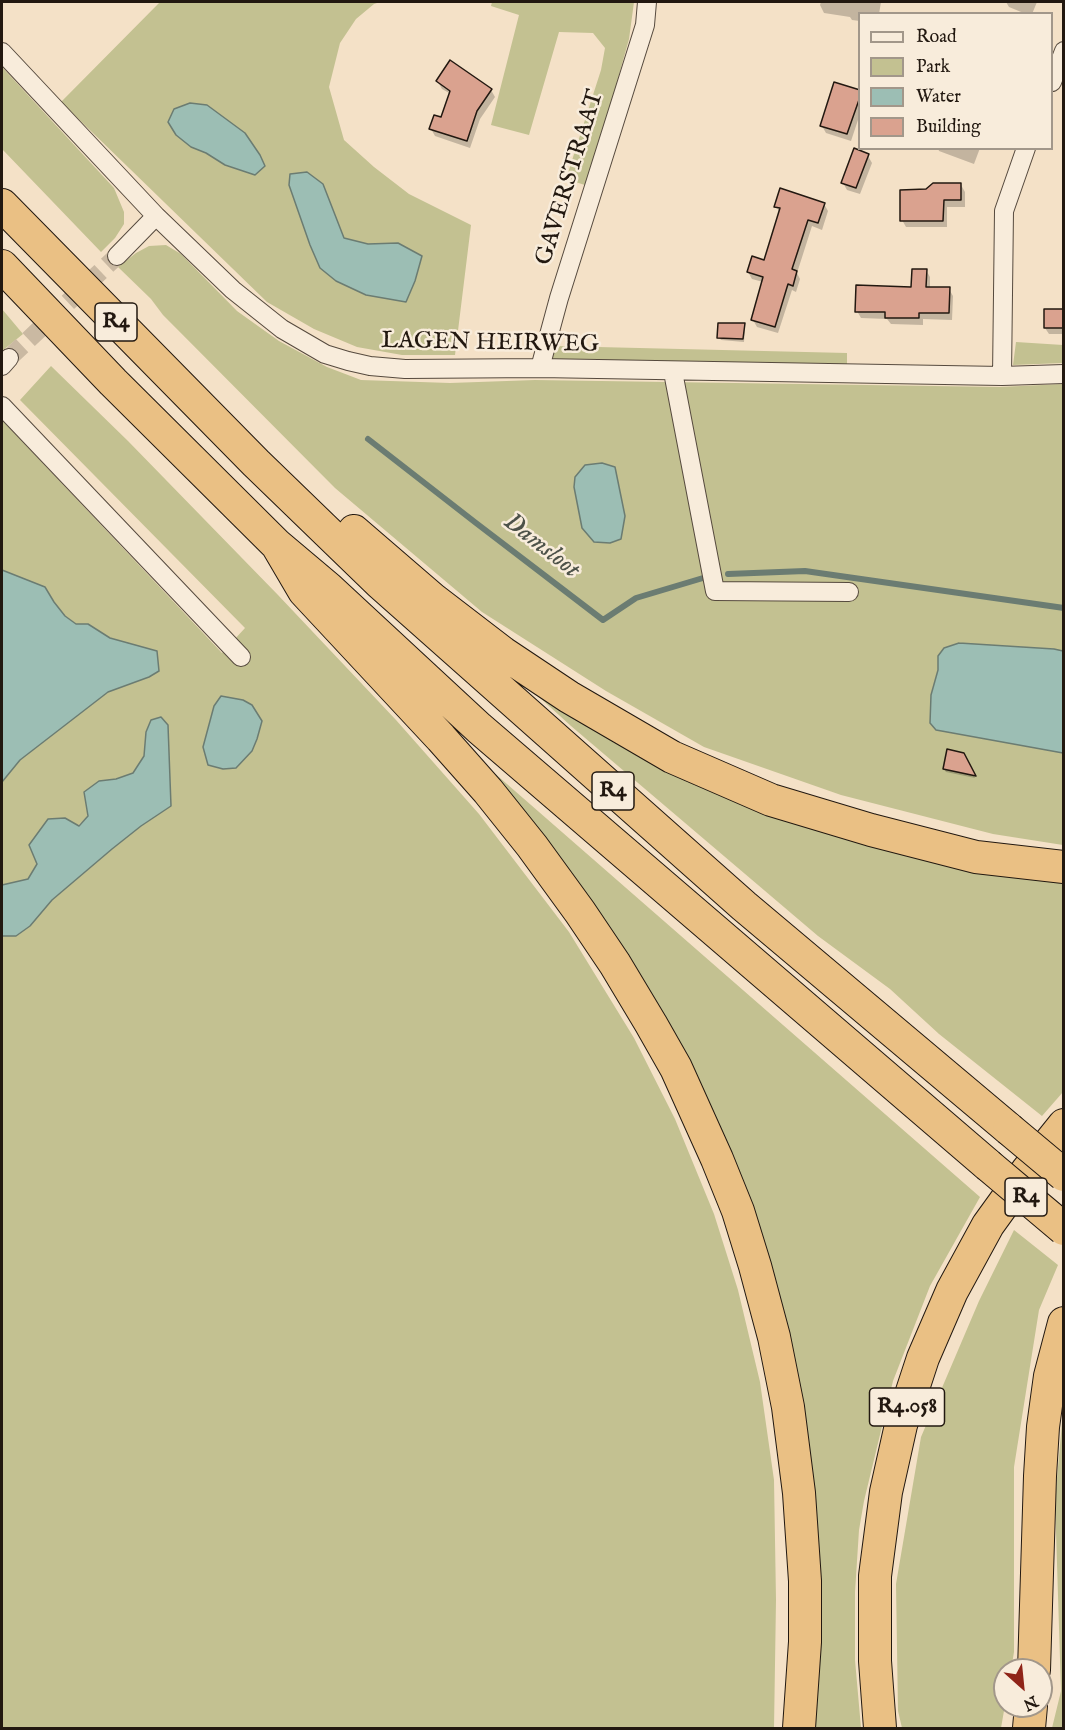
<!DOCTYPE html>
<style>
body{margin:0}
#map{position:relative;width:1065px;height:1730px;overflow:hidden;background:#f4e1c7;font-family:"IM FELL English",serif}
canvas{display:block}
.frame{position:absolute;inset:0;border:3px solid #221810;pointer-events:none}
.legend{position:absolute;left:858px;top:12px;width:195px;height:138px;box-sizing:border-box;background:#f8ecdb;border:2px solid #a2978a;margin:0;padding:8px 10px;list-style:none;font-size:18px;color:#221810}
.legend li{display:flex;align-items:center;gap:12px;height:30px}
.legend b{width:30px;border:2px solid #a2978a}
.north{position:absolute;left:993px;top:1658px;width:60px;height:60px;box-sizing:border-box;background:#f8ecdb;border:2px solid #a2978a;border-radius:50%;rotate:153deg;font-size:16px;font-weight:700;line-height:24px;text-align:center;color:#221810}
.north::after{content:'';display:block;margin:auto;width:21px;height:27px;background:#8f2418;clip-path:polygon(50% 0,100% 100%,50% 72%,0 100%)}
</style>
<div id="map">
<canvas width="1065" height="1730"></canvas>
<div class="frame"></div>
<ul class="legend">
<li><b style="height:8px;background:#f8ecdb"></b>Road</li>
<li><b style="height:16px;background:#c3c191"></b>Park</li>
<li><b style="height:16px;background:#9cbeb4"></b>Water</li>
<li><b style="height:16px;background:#daa28f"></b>Building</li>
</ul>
<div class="north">N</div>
</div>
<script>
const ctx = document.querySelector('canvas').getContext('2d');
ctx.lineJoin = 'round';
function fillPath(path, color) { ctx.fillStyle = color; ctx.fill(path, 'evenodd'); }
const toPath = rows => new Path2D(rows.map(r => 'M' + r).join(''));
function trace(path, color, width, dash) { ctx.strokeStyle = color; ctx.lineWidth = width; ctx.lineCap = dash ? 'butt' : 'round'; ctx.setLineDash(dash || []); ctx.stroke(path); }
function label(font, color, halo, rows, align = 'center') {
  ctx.font = font + ' "IM FELL English",serif'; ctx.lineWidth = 5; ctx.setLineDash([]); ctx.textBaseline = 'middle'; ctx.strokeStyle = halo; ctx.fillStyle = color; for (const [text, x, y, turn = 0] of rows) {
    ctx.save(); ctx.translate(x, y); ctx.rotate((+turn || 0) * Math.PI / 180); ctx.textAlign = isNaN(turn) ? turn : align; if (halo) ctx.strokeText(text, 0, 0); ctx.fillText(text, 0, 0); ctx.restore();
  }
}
const green = toPath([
 [160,2,380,2,374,4,356,19,340,43,329,87,344,140,374,167,409,194,471,225,455,355,402,355,357,347,314,329,267,302,61,102],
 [492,2,634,2,629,39,588,186,566,179,601,70,605,48,593,33,559,32,529,135,491,125,519,15,491,6],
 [2,67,114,188,124,212,124,224,115,238,101,252,2,149],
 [166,245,181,254,237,311,279,341,327,367,361,380,450,383,535,380,1000,387,1063,384,1063,651,1054,649,992,645,938,656,938,670,931,695,1009,743,1063,753,1063,845,993,834,841,795,704,747,606,691,482,612,335,488,163,315,151,299,118,267,136,253,149,246],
 [2,309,23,334,2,351],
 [1016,342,1063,345,1063,363,1013,365],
 [556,346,847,353,847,367,551,363],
 [51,366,128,441,278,595,396,720,479,814,569,932,634,1038,675,1119,714,1214,738,1290,760,1382,774,1480,776,1600,774,1728,2,1728,2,936,15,936,30,926,52,900,112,849,141,826,171,806,168,726,146,732,144,756,133,773,116,779,100,781,88,816,37,864,28,879,2,885,2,782,20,760,108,692,149,677,159,671,157,651,110,638,88,624,76,624,65,616,54,602,45,587,2,570,2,420,222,653,245,628,20,400],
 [506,667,626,744,1063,880,1063,1092,1042,1116,939,1034,890,989,818,936,571,726],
 [460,743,980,1197,930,1286,893,1381,864,1501,859,1530,855,1592,855,1660,861,1728,808,1728,812,1520,712,1114],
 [1014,1230,1058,1265,1039,1310,1014,1467,1014,1652,1011,1670,1005,1670,1005,1705,1001,1728,902,1728,898,1711,896,1584,921,1437,979,1301],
 [1063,1412,1064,1728,1052,1728,1061,1691,1055,1500]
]);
const water = toPath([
 [190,103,207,105,245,133,260,155,265,166,255,175,225,165,206,153,191,147,176,135,168,122,174,109,190,103],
 [307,172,323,184,344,238,368,244,398,243,422,256,415,281,406,302,366,295,336,281,320,268,310,245,289,185,290,174,307,172],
 [602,463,615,467,625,516,621,539,610,543,594,542,582,528,574,487,575,477,585,465,602,463],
 [2,570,45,587,54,602,65,616,76,624,88,624,110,638,157,651,159,671,149,677,108,692,20,760,2,782,2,570],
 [959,643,1054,649,1063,651,1063,753,936,730,930,723,931,695,938,670,938,656,944,648,959,643],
 [221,696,243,700,252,705,262,721,257,739,252,751,236,768,223,769,208,765,203,747,214,706,221,696],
 [161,717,168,725,171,806,141,826,112,849,52,900,30,926,16,936,2,936,2,885,28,879,37,864,29,845,48,819,65,818,79,826,88,816,84,792,99,781,116,779,133,773,144,756,146,732,151,720,161,717]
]);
const shadow = toPath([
 [821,2,881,2,879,14,860,14,860,21,852,20,850,17,824,13,820,5],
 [1006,2,1037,2,1032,14,1026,14,1009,7],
 [438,82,491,90,495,97,480,119,470,148,435,136,431,129,442,119,451,94,442,89],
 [860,91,860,114,851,141,826,133,822,126],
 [938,148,980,148,974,164,939,151],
 [868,156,872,163,860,194,847,190,843,183],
 [961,185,965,192,965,207,947,207,947,227,906,227,902,220,927,190],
 [824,204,828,211,822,230,812,226,797,273,800,279,796,292,792,290,778,333,757,327,753,320,763,282,752,279,748,272,765,262,780,213,776,206],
 [926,270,930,277,930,289,949,289,953,296,952,320,923,319,923,325,891,324,887,319,861,318,857,311,913,288],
 [1063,300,1064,334,1049,334,1045,328,1063,310],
 [744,325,745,328,744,342,721,340,719,337],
 [963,754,975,778,946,772,944,769]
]);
const stream = toPath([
 [368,439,476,523,603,620,636,598,703,578],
 [728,574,805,571,1064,608]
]);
const building = toPath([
 [450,60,492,89,477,111,467,141,429,129,434,115,441,117,450,91,436,81,450,60],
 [834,82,860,90,860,97,847,134,820,126,834,82],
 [854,148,869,154,856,188,841,183,854,148],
 [933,183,961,183,961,200,944,200,943,221,900,221,900,190,926,189,933,183],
 [780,188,825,203,818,223,808,220,792,269,797,271,793,286,788,284,775,327,751,320,763,277,747,272,752,256,764,260,780,208,774,207,780,188],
 [912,269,927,269,926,287,950,287,949,313,919,313,919,318,885,318,885,312,855,312,856,285,911,287,912,269],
 [1044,309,1064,309,1064,328,1044,328,1044,309],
 [718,323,745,323,743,339,717,338,718,323],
 [947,749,964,753,976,776,943,769,947,749]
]);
const streetTunnel = toPath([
 [9,358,117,256]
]);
const street = toPath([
 [2,52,156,216,233,290,282,329,325,354,348,361,370,366,405,369,540,368,1002,376,1064,374],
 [1052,82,1064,51],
 [117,256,156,216],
 [2,366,9,358],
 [540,368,559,298,645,25,647,2],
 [673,372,715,591,849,592],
 [1002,376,1004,211,1026,148],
 [2,406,241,657]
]);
const highway = toPath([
 [2,205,256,463,380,583,744,906,1009,1129],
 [2,266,113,382,277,545,328,588,479,728,988,1165],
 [354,531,434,600,503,653,569,697,672,757,771,800,871,830,976,857,1064,867],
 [277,545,304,591,441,738,488,791,532,846,580,912,615,964,651,1024,676,1068,717,1159,738,1211,755,1266,774,1337,788,1407,799,1493,805,1581,805,1642,799,1728],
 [1034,1670,1040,1476,1043,1427,1050,1376,1064,1323],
 [880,1728,875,1661,875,1576,886,1492,901,1425,923,1358,952,1291,988,1225,1027,1171,1064,1125],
 [1029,1728,1031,1706]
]);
const highwayBridge = toPath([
 [1009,1129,1064,1175],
 [988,1165,1064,1229]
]);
const shields = [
 [116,322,42],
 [613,791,42],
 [1026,1197,42],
 [907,1407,75]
];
const shieldNames = [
 ["R4",116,322],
 ["R4",613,791],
 ["R4",1026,1197],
 ["R4.058",907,1407]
];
const streetNames = [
 ["GAVERSTRAAT",571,178,-73],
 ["LAGEN HEIRWEG",490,344,1]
];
const waterNames = [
 ["Damsloot",541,547,38]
];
fillPath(green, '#c3c191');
fillPath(water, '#9cbeb4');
trace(water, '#6b7c72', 1.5);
fillPath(shadow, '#0003');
trace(stream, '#6b7c72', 6);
fillPath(building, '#daa28f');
trace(building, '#221810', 1.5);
trace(streetTunnel, '#cab9a2', 18, [18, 9]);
trace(street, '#564a3e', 20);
trace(highway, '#221810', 34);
trace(street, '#f8ecdb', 18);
trace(highway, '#eac084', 32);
trace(highwayBridge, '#221810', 34, []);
trace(highwayBridge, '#eac084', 32);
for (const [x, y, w] of shields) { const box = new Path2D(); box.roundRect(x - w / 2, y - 19, w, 38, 4.5); ctx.fillStyle = '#f8ecdb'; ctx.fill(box); trace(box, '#221810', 1.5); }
label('bold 22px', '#221810', null, shieldNames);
label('24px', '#221810', '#f8ecdb', streetNames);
label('italic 26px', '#4d5249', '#f8ecdb', waterNames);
</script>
